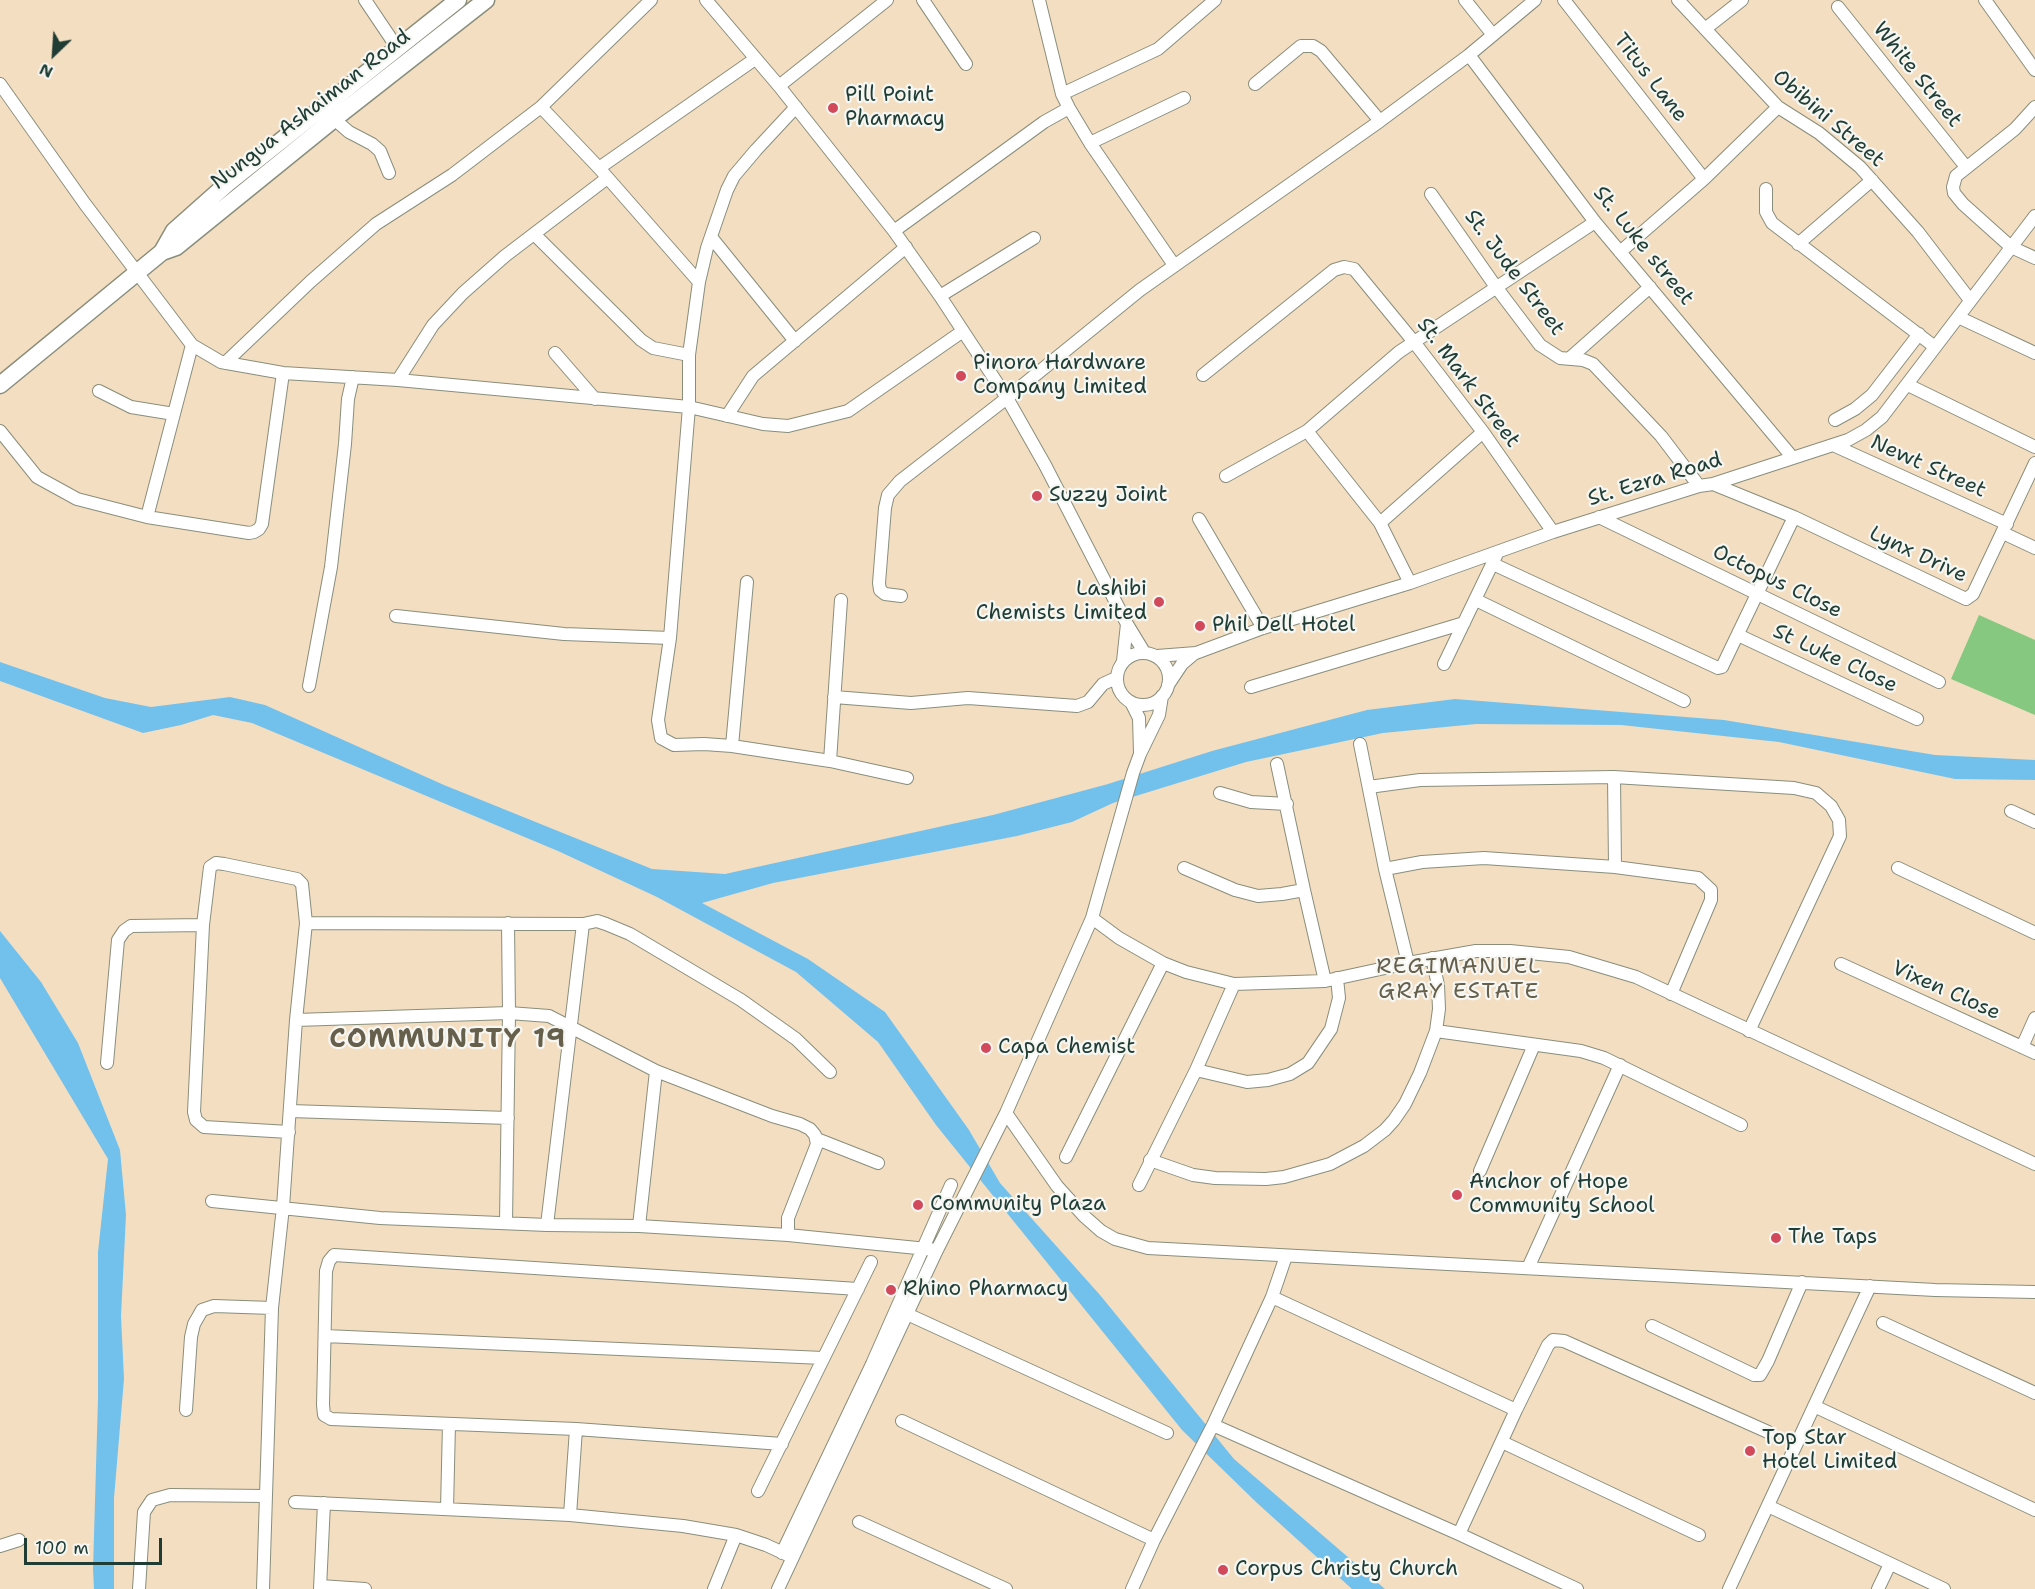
<!DOCTYPE html>
<style>
body{margin:0}
#map{position:relative;width:2035px;height:1589px;overflow:hidden;background:#f3dec2;font-family:"Shantell Sans",sans-serif}
canvas{display:block}
.north{position:absolute;left:24px;top:24px;width:60px;height:60px;-webkit-text-stroke:4px #f6f6f2;paint-order:stroke;rotate:205deg;font-size:16px;font-weight:700;line-height:24px;text-align:center;color:#1f3d34}
.north::after{content:'';display:block;margin:auto;width:21px;height:27px;background:#1f3d34;clip-path:polygon(50% 0,100% 100%,50% 72%,0 100%)}
.scale{position:absolute;left:24px;top:1538px;width:138px;height:27px;box-sizing:border-box;border:3px solid #1f3d34;border-top:0;padding-left:8px;font-size:18px;line-height:21px;white-space:nowrap;color:#1f3d34;-webkit-text-stroke:4px #f6f6f2;paint-order:stroke}
</style>
<div id="map">
<canvas width="2035" height="1589"></canvas>
<div class="north">N</div>
<div class="scale">100 m</div>
</div>
<script>
const ctx = document.querySelector('canvas').getContext('2d');
ctx.lineJoin = 'round';
function fillPath(path, color) { ctx.fillStyle = color; ctx.fill(path, 'evenodd'); }
const toPath = rows => new Path2D(rows.map(r => 'M' + r).join(''));
function trace(path, color, width, dash) { ctx.strokeStyle = color; ctx.lineWidth = width; ctx.lineCap = dash ? 'butt' : 'round'; ctx.setLineDash(dash || []); ctx.stroke(path); }
function label(font, color, halo, rows, align = 'center') {
  ctx.font = font + ' "Shantell Sans",sans-serif'; ctx.lineWidth = 4.5; ctx.setLineDash([]); ctx.textBaseline = 'middle'; ctx.strokeStyle = halo; ctx.fillStyle = color; for (const [text, x, y, turn = 0] of rows) {
    ctx.save(); ctx.translate(x, y); ctx.rotate((+turn || 0) * Math.PI / 180); ctx.textAlign = isNaN(turn) ? turn : align; if (halo) ctx.strokeText(text, 0, 0); ctx.fillText(text, 0, 0); ctx.restore();
  }
}
const green = toPath([
 [1979,615,2035,640,2035,715,1951,679]
]);
const water = toPath([
 [0,662,105,698,151,707,230,697,265,705,444,785,652,869,725,874,993,815,1108,784,1212,751,1367,710,1455,699,1724,720,1935,755,2035,760,2035,780,1955,779,1779,742,1621,725,1476,724,1383,733,1246,762,1113,803,1072,822,1017,836,773,883,702,903,808,959,885,1012,969,1130,1000,1183,1100,1295,1234,1459,1385,1589,1352,1589,1256,1502,1182,1430,936,1125,878,1042,796,972,657,897,558,851,252,723,213,715,181,725,143,733,0,681],
 [0,931,41,982,78,1043,120,1150,126,1215,121,1316,124,1379,114,1498,114,1589,94,1589,93,1570,98,1398,98,1252,108,1159,0,978]
]);
const minor = toPath([
 [365,0,398,49],
 [706,0,779,86,894,231,940,296,1007,398,1045,465,1127,624,1144,652],
 [923,0,966,64],
 [1039,0,1062,94,1069,108,1090,143,1174,265],
 [1465,0,1493,35],
 [1564,0,1704,179],
 [1678,0,1778,107,1819,133,1860,167,1918,232,1970,300],
 [1985,0,2035,70],
 [1838,7,1966,167],
 [1705,29,1742,0],
 [1469,55,1595,222,1793,458],
 [0,84,85,204,192,345,221,362,283,373,398,380,689,407,763,424,788,426,848,411,963,331],
 [1255,84,1301,46,1313,46,1321,51,1380,121],
 [779,86,887,0],
 [1062,94,1158,49,1215,0],
 [541,107,599,168,699,282],
 [796,107,756,150,734,176,727,190,707,248,699,282,689,355,689,407,670,638,658,720,661,738,674,745,704,744,732,746,830,761,907,778],
 [2035,107,2015,129,1956,176,1953,187,1954,193,1963,204,2011,247,2035,258],
 [334,119,349,132,372,144,380,151,389,173],
 [1090,143,1184,98],
 [599,168,755,59],
 [1766,189,1766,212,1772,223,1935,347],
 [1431,194,1496,287,1540,345,1560,358,1583,360,1593,364,1661,436,1699,486],
 [894,231,1044,122,1069,108],
 [534,234,641,340,653,348,689,355],
 [711,237,795,341],
 [1798,244,1872,180],
 [1620,252,1704,179,1778,107],
 [940,296,1034,238],
 [1958,317,2035,353],
 [555,353,595,399],
 [1570,358,1650,287],
 [225,363,310,282,376,224,452,175,541,107,651,0],
 [1203,375,1334,270,1344,267,1354,269,1414,342,1483,432,1553,532],
 [398,380,433,325,463,293,505,256,606,179],
 [1908,385,2035,447],
 [99,391,131,407,174,414],
 [727,416,753,376,906,247],
 [1835,420,1855,409,1872,395,1919,334],
 [0,431,37,477,77,499,147,517,249,533,254,532,259,529,262,524,283,373],
 [1307,431,1380,523,1410,583],
 [1833,445,2007,524],
 [1226,476,1307,431,1399,352,1595,222],
 [1713,484,1794,517,1966,599,1973,594,2035,463],
 [147,517,192,345],
 [1599,517,1939,682],
 [1199,519,1263,628],
 [1380,523,1483,432],
 [2003,533,2035,548],
 [1493,564,1718,668,1722,667,1794,517],
 [901,596,885,594,880,590,879,583,885,508,888,495,900,481,1007,398,1140,290,1380,121,1469,55,1535,0],
 [1476,600,1684,701],
 [396,616,564,634,670,638],
 [1738,635,1917,719],
 '1117 679a26 26 0 1 1 52 0a26 26 0 1 1-52 0Z',
 [1157,656,1196,653,1263,628,1410,583,1553,532,1699,486,1713,484,1848,440,1866,430,1882,417,2035,216],
 [1123,661,1127,624],
 [1444,664,1496,556],
 [1168,685,1182,664,1195,653],
 [309,686,331,567,345,444,348,399,353,377],
 [1251,687,1464,623],
 [834,697,911,703,968,698,1077,706,1088,702,1103,684,1116,678],
 [1131,702,1139,718,1140,753],
 [1360,744,1385,869,1408,963],
 [732,746,747,582],
 [830,761,841,600],
 [1277,764,1304,890,1325,981],
 [1614,777,1615,867],
 [1369,787,1420,780,1614,777,1794,788,1816,793,1831,806,1839,820,1840,836,1749,1031],
 [1220,793,1251,802,1287,804],
 [2011,811,2035,822],
 [1184,868,1235,890,1258,896,1282,894,1304,890],
 [1898,868,2035,933],
 [1385,869,1422,862,1484,858,1615,867,1698,878,1711,890,1711,900,1671,994],
 [1092,918,1119,938,1163,963,1186,972,1234,984,1325,981,1408,963,1476,951,1510,951,1569,957,1636,977,2035,1164],
 [1841,964,2035,1053],
 [296,1020,509,1013,549,1016,656,1071,772,1116,800,1124,810,1129,815,1135,817,1144,788,1218,788,1235],
 [1436,1031,1581,1051,1604,1058,1741,1125],
 [2022,1047,2035,1018],
 [107,1063,118,940,124,931,131,926,203,925],
 [1196,1070,1247,1082,1268,1080,1290,1074,1308,1063,1331,1029,1339,998,1337,978],
 [290,1111,508,1118],
 [1006,1113,1057,1186,1084,1216,1101,1231,1115,1239,1148,1248,1935,1290,2035,1292],
 [289,1132,204,1127,196,1120,194,1112,203,925,210,867,216,863,224,864,297,879,302,884,306,923],
 [817,1139,878,1163],
 [1066,1157,1163,963],
 [1150,1160,1193,1175,1215,1178,1266,1179,1284,1177,1330,1164,1364,1146,1385,1130,1394,1120,1405,1104,1420,1073,1436,1031,1439,1009,1438,985,1432,958],
 [1480,1171,1534,1045],
 [1139,1185,1196,1070,1234,984],
 [212,1201,380,1218,547,1225,639,1226,788,1235,937,1250],
 [506,1222,509,1013,508,923],
 [547,1225,583,924],
 [639,1226,656,1071],
 [1528,1268,1620,1065],
 [1272,1297,1516,1410],
 [907,1314,1167,1433],
 [1883,1323,2035,1393],
 [1652,1326,1754,1375,1760,1375,1768,1361,1802,1282],
 [325,1336,823,1358],
 [1814,1406,2035,1510],
 [186,1410,191,1337,194,1324,202,1310,214,1306,272,1308],
 [902,1421,1154,1540],
 [1213,1425,1459,1534,1577,1589],
 [1502,1442,1699,1535],
 [782,1444,576,1429,331,1419,324,1415,323,1405,326,1271,329,1261,334,1255,858,1289],
 [758,1491,871,1262],
 [295,1502,570,1515,683,1526,736,1535,766,1545,792,1557],
 [1768,1506,1944,1589],
 [447,1509,449,1424],
 [570,1515,576,1429],
 [859,1522,1006,1589],
 [1459,1534,1516,1410,1548,1345,1553,1340,1564,1341,1768,1432],
 [0,1546,19,1540],
 [782,1553,872,1364,951,1185],
 [320,1586,365,1589],
 [139,1589,144,1512,152,1500,170,1495,266,1496],
 [263,1589,272,1308,283,1207,296,1020,306,923,583,924,597,921,606,924,630,934,741,1000,796,1039,830,1072],
 [320,1589,324,1503],
 [714,1589,736,1535],
 [778,1589,937,1250,1006,1113,1092,918,1133,773,1140,754,1159,715,1162,696],
 [1132,1589,1154,1540,1213,1425,1272,1297,1286,1256],
 [1729,1589,1870,1286],
 [1878,1589,1890,1564]
]);
const major = toPath([
 [162,252,174,231,228,183,458,0],
 [0,385,162,252,176,247,334,119,486,0]
]);
const markers = [
 [833,108,6,"#d1495b"],
 [961,376,6,"#d1495b"],
 [1037,496,6,"#d1495b"],
 [1159,602,6,"#d1495b"],
 [1200,626,6,"#d1495b"],
 [986,1048,6,"#d1495b"],
 [1457,1195,6,"#d1495b"],
 [918,1205,6,"#d1495b"],
 [1776,1238,6,"#d1495b"],
 [891,1290,6,"#d1495b"],
 [1750,1451,6,"#d1495b"],
 [1223,1570,6,"#d1495b"]
];
const streetNames = [
 ["White Street",1917,75,51],
 ["Titus Lane",1650,78,52],
 ["Nungua Ashaiman Road",311,110,-38],
 ["Obibini Street",1828,119,40],
 ["St. Luke street",1643,246,51],
 ["St. Jude Street",1514,273,53],
 ["St. Mark Street",1468,383,53],
 ["Newt Street",1928,467,24],
 ["St. Ezra Road",1655,480,-17],
 ["Lynx Drive",1918,555,25],
 ["Octopus Close",1777,582,26],
 ["St Luke Close",1835,659,25],
 ["Vixen Close",1946,991,24]
];
const poiNames = [
 ["Pill Point",845,96],
 ["Pharmacy",845,120],
 ["Pinora Hardware",973,364],
 ["Company Limited",973,388],
 ["Suzzy Joint",1049,496],
 ["Lashibi",1147,590,"right"],
 ["Chemists Limited",1147,614,"right"],
 ["Phil Dell Hotel",1212,626],
 ["Capa Chemist",998,1048],
 ["Anchor of Hope",1469,1183],
 ["Community School",1469,1207],
 ["Community Plaza",930,1205],
 ["The Taps",1788,1238],
 ["Rhino Pharmacy",903,1290],
 ["Top Star",1762,1439],
 ["Hotel Limited",1762,1463],
 ["Corpus Christy Church",1235,1570]
];
const neighbourhoodNames = [
 ["REGIMANUEL",1459,967],
 ["GRAY ESTATE",1459,992]
];
const districtNames = [
 ["COMMUNITY 19",448,1040]
];
fillPath(green, '#86c880');
fillPath(water, '#72c1ed');
trace(minor, '#898e7b', 14);
trace(major, '#898e7b', 19);
trace(minor, '#fff', 12);
trace(major, '#fff', 16);
for (const [x, y, r, color] of markers) { const dot = new Path2D(); dot.arc(x, y, r, 0, 2 * Math.PI); ctx.fillStyle = color; ctx.fill(dot); trace(dot, '#f6f6f2', 2); }
label('21px', '#1f3d34', '#f6f6f2', streetNames);
label('21px', '#1f3d34', '#f6f6f2', poiNames, 'left');
ctx.letterSpacing = '1.5px';
label('22px', '#665f4b', '#f6f6f2', neighbourhoodNames);
ctx.letterSpacing = '0px';
ctx.letterSpacing = '1.5px';
label('bold 27px', '#665f4b', '#f6f6f2', districtNames);
ctx.letterSpacing = '0px';
</script>
